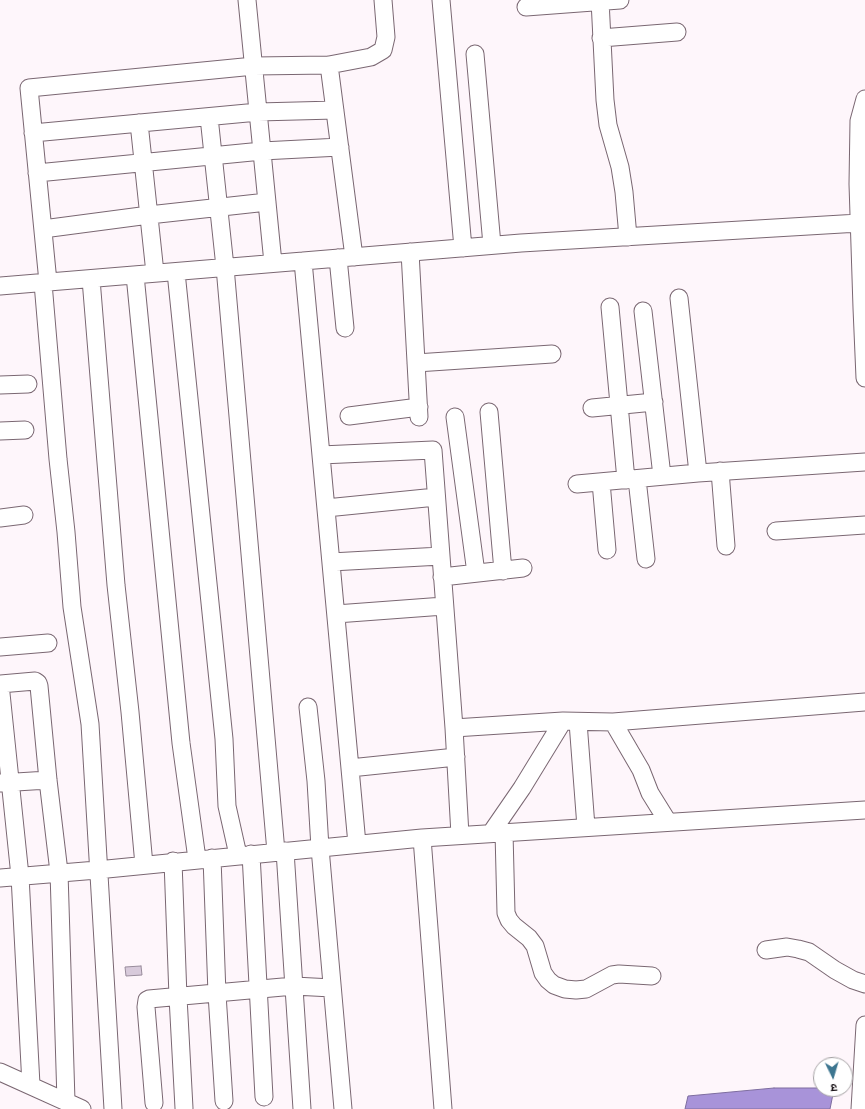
<!DOCTYPE html>
<meta charset="utf-8">
<style>
body{margin:0}
#map{position:relative;width:865px;height:1109px;overflow:hidden;background:#fef6fb;font-family:Lato,"Noto Sans Devanagari",sans-serif}
canvas{display:block}
.north{position:absolute;left:813px;top:1057px;width:40px;height:40px;box-sizing:border-box;background:#fff;border:1px solid #a4a1a3;border-radius:50%;rotate:175deg;font-size:11px;font-weight:700;line-height:16px;text-align:center;color:#1b1418}
.north::after{content:'';display:block;margin:auto;width:14px;height:18px;background:#3d7690;clip-path:polygon(50% 0,100% 100%,50% 72%,0 100%)}
</style>
<div id="map">
<canvas width="865" height="1109"></canvas>
<div class="north">उ</div>
</div>
<script>
const ctx = document.querySelector('canvas').getContext('2d');
ctx.lineJoin = 'round';
function fillPath(path, color) { ctx.fillStyle = color; ctx.fill(path, 'evenodd'); }
const toPath = rows => new Path2D(rows.map(r => 'M' + r).join(''));
function trace(path, color, width, dash) { ctx.strokeStyle = color; ctx.lineWidth = width; ctx.lineCap = dash ? 'butt' : 'round'; ctx.setLineDash(dash || []); ctx.stroke(path); }
const water = toPath([
 [774,1088,821,1088,821,1089,834,1089,830,1109,685,1109,688,1096,774,1088]
]);
const building = toPath([
 [141,966,142,975,126,976,125,967,141,966]
]);
const minor = toPath([
 [247,0,273,263],
 [441,0,463,248],
 [600,0,605,100,608,125,620,167,624,192,628,237],
 [526,7,620,0],
 [601,38,677,32],
 [475,54,492,245],
 [329,65,354,257],
 [865,99,859,121,858,184,862,308,865,378],
 [209,117,225,267,276,852],
 [139,123,155,273],
 [33,133,258,112,335,110],
 [37,173,262,151,340,147],
 [43,229,149,215,267,202],
 [410,252,419,417],
 [338,258,345,328],
 [303,261,357,844],
 [176,272,224,739,227,806,238,855],
 [135,275,181,743,197,859],
 [91,279,116,585,130,712,144,865],
 [48,282,29,88,254,66,329,65,371,57,383,50,386,37,383,0],
 [43,283,58,459,66,532,72,607,90,724,113,1109],
 [0,286,521,243,859,223],
 [679,298,698,473],
 [610,307,626,480],
 [643,311,662,476],
 [416,363,552,354],
 [0,385,28,384],
 [592,408,654,402],
 [489,412,503,571],
 [349,416,419,407],
 [455,417,476,573],
 [0,431,25,430],
 [321,455,433,450,454,728,460,835],
 [720,471,726,546],
 [637,479,646,559],
 [601,482,607,550],
 [577,484,698,473,865,462],
 [326,508,436,497],
 [0,518,24,515],
 [776,531,865,525],
 [331,562,441,556],
 [442,577,523,568],
 [336,614,444,606],
 [0,647,48,643],
 [0,684,35,681,38,683,39,686,48,780,59,872,66,1101],
 [0,684,20,876,31,1085],
 [308,707,316,781,320,848,343,1109],
 [578,722,586,827],
 [613,722,641,770,650,793,668,822],
 [454,728,563,721,613,722,865,702],
 [350,768,456,757],
 [0,783,48,780],
 [504,832,506,913,509,920,514,926,529,938,535,946,543,973,548,980,554,985,565,989,576,990,586,989,612,975,619,974,652,976],
 [491,833,522,788,563,721],
 [422,838,443,1109],
 [285,851,302,1109],
 [251,854,264,1097],
 [212,858,217,994,224,1101],
 [173,861,178,997,184,1108],
 [0,878,97,870,422,838,865,810],
 [766,950,787,947,798,949,809,952,835,970,853,980,865,984],
 [0,1072,82,1109],
 [154,1103,146,1007,147,1000,149,999,294,986,332,988],
 [860,1109,865,1025]
]);
fillPath(water, '#a893d9');
trace(water, '#7e6d9f', 1);
fillPath(building, '#d8cadb');
trace(building, '#988b9b', 1);
trace(minor, '#7a6772', 19);
trace(minor, '#fff', 17);
</script>
